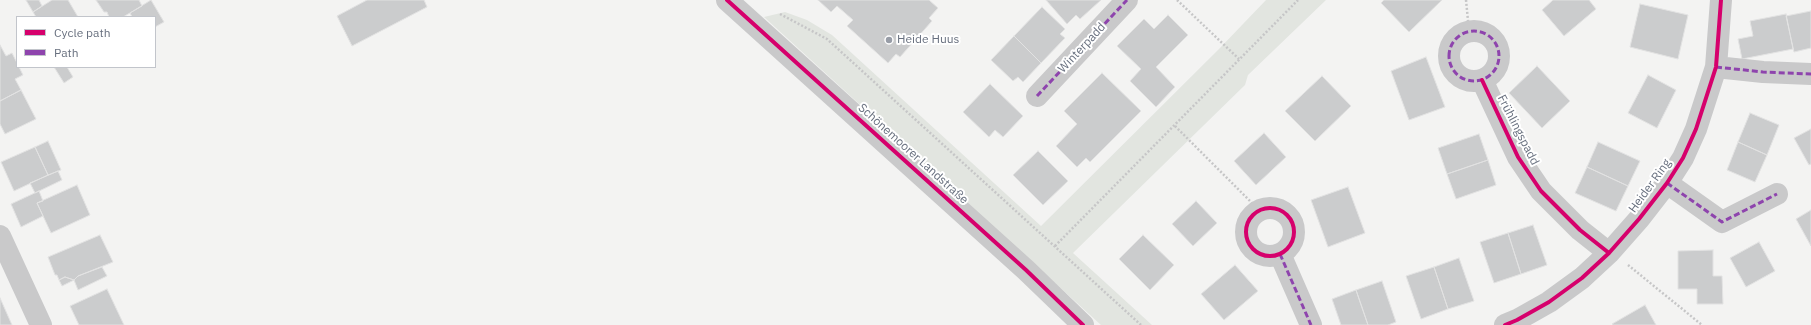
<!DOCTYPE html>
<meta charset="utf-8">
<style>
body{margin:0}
#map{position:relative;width:1811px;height:325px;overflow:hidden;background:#f3f3f2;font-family:"IBM Plex Sans",sans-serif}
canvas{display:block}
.legend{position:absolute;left:16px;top:16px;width:140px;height:52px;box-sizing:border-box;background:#fff;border:1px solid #c2c5cb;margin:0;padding:5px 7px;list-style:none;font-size:12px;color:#676f7e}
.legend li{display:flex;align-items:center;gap:8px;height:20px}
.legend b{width:20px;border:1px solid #c2c5cb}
</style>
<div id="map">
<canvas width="1811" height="325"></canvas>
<ul class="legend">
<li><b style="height:5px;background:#d6006c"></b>Cycle path</li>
<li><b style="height:5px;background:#8e44ad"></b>Path</li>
</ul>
</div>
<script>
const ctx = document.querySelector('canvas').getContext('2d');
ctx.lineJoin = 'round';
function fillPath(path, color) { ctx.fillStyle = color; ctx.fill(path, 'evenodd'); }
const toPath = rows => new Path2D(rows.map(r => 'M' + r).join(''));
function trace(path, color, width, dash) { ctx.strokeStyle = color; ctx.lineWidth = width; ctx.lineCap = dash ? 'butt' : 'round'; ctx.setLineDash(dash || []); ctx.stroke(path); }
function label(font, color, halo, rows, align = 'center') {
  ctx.font = font + ' "IBM Plex Sans",sans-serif'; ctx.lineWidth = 4; ctx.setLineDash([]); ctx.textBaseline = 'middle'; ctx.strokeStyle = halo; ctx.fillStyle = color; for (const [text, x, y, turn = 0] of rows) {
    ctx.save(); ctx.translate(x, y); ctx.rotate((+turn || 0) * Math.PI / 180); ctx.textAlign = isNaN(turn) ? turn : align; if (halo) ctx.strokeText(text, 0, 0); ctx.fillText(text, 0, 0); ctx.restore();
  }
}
const green = toPath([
 [1266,0,1326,0,1248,75,1245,85,1073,253,1152,325,1101,325,764,17,785,12,807,20,832,35,1041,226,1219,49]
]);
const building = toPath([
 [26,0,39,0,42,6,33,12,26,0],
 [52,0,68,0,78,17,36,17,33,12,52,0],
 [96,0,139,0,142,6,123,17,109,17,107,12,104,12,96,0],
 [151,0,164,22,155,27,155,17,132,17,130,13,151,0],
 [367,0,424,0,427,7,352,46,337,16,367,0],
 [818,0,929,0,938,8,929,18,932,21,900,57,896,54,888,63,847,26,853,20,837,6,831,12,818,0],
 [1046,0,1101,0,1080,19,1076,15,1067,24,1046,0],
 [1384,0,1442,0,1409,32,1381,3,1384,0],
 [1553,0,1589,0,1596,9,1564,36,1542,10,1553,0],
 [1640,4,1688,15,1678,59,1630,47,1640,4],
 [1042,7,1065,29,1060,34,1065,38,1041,63,1014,36,1042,7],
 [1811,11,1811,48,1794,52,1786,16,1811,11],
 [1786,14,1793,49,1742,59,1738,39,1753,36,1750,21,1786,14],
 [1168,15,1188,35,1156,67,1175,87,1156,107,1130,81,1141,69,1117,46,1144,19,1154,29,1168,15],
 [1014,36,1041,63,1023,82,1018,77,1013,81,991,60,1014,36],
 [0,45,6,56,12,53,17,63,17,67,19,67,23,75,15,79,21,90,0,101,0,45],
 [1426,57,1445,107,1409,120,1391,71,1426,57],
 [1537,66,1570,101,1542,128,1509,93,1537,66],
 [54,67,67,67,73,77,64,83,54,67],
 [1102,73,1141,111,1090,162,1086,158,1077,167,1056,146,1077,124,1064,111,1102,73],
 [1648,75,1676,90,1657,128,1628,113,1648,75],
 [1322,76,1351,106,1315,141,1285,111,1322,76],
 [990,84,1023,116,1003,137,995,130,989,137,963,112,990,84],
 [21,90,36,119,5,134,0,124,0,101,21,90],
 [1750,113,1779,125,1767,155,1738,142,1750,113],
 [1811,129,1811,164,1809,165,1794,138,1811,129],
 [1264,133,1286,157,1256,185,1234,161,1264,133],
 [1479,134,1488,160,1447,174,1438,148,1479,134],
 [48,141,61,170,48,175,35,147,48,141],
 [1598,142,1640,161,1628,186,1587,167,1598,142],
 [1738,142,1767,155,1755,182,1727,170,1738,142],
 [35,147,48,175,14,191,1,162,35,147],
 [1038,151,1068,181,1043,205,1013,175,1038,151],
 [1488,160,1496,185,1456,199,1447,174,1488,160],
 [1587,167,1628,186,1616,211,1575,193,1587,167],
 [58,171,62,180,35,193,30,183,58,171],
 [77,185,90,215,51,233,37,203,77,185],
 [1348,187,1365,233,1328,247,1311,200,1348,187],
 [39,191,43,201,37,203,43,216,21,227,11,204,39,191],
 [1196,201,1217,223,1193,246,1172,224,1196,201],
 [1811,210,1811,246,1796,219,1811,210],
 [1533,225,1547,265,1521,274,1508,233,1533,225],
 [1508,233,1521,274,1494,283,1480,242,1508,233],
 [100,235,113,262,78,276,74,280,65,277,59,280,57,275,55,275,48,257,100,235],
 [1143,235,1174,265,1150,290,1119,259,1143,235],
 [1759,242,1775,271,1746,287,1730,258,1759,242],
 [1713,250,1713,276,1722,276,1723,304,1697,304,1697,289,1678,289,1678,251,1713,250],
 [1459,258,1474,301,1448,309,1434,267,1459,258],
 [1235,265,1258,291,1224,320,1201,294,1235,265],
 [102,267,107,276,78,290,74,280,78,276,102,267],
 [1434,267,1448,309,1421,319,1406,276,1434,267],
 [65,277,74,280,62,286,59,280,65,277],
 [1382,281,1396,322,1388,325,1368,325,1356,290,1382,281],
 [107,289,124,325,79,325,70,306,107,289],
 [1356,290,1368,325,1341,325,1332,299,1356,290],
 [0,298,12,325,0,325,0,298],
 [1645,305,1656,325,1613,325,1612,324,1645,305]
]);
const path = toPath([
 [1177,0,1239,59],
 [1466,0,1469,31],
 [780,14,827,39,1141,325],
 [1175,126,1259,210],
 [1055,246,1298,0],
 [1628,265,1702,325]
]);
const minor = toPath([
 [727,0,1026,270,1083,325],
 '1449 56a25 25 0 1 1 50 0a25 25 0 1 1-50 0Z',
 [1716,67,1763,72,1811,74],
 [1482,80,1518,157,1541,191,1580,230,1609,253],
 [1037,96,1127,0],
 [1667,183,1722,222,1777,194],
 '1246 232a24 24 0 1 1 48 0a24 24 0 1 1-48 0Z',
 [0,236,41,325],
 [1280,254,1311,325],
 [1505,325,1517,320,1549,302,1582,278,1609,253,1639,219,1667,183,1683,158,1696,129,1716,67,1721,0]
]);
const quiet = toPath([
 '1449 56a25 25 0 1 1 50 0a25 25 0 1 1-50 0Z',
 [1716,67,1763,72,1811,74],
 [1037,96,1127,0],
 [1667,183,1722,222,1777,194],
 [1280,254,1311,325]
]);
const cycleway = toPath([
 [727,0,1026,270,1083,325],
 [1482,80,1518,157,1541,191,1580,230,1609,253],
 '1246 232a24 24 0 1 1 48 0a24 24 0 1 1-48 0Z',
 [1505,325,1517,320,1549,302,1582,278,1609,253,1639,219,1667,183,1683,158,1696,129,1716,67,1721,0]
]);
const markers = [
 [889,40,4,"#989da7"]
];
const poiNames = [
 ["Heide Huus",897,40]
];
const streetNames = [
 ["Winterpadd",1082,48,-47],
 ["Frühlingspadd",1518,130,63],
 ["Schönemoorer Landstraße",913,154,42],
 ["Heider Ring",1650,186,-54]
];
fillPath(green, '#e2e5e0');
fillPath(building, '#cbcccd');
trace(building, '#e2e2e2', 1);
trace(path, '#c6c6c7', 2.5, [2, 2]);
trace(minor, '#c9c9ca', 22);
trace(quiet, '#8e44ad', 3, [6, 3]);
trace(cycleway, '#d6006c', 4);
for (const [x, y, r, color] of markers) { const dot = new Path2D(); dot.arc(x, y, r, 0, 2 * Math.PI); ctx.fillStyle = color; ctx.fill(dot); trace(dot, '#fff', 1.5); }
label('12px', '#676f7e', '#fff', poiNames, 'left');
label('12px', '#676f7e', '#fff', streetNames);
</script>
